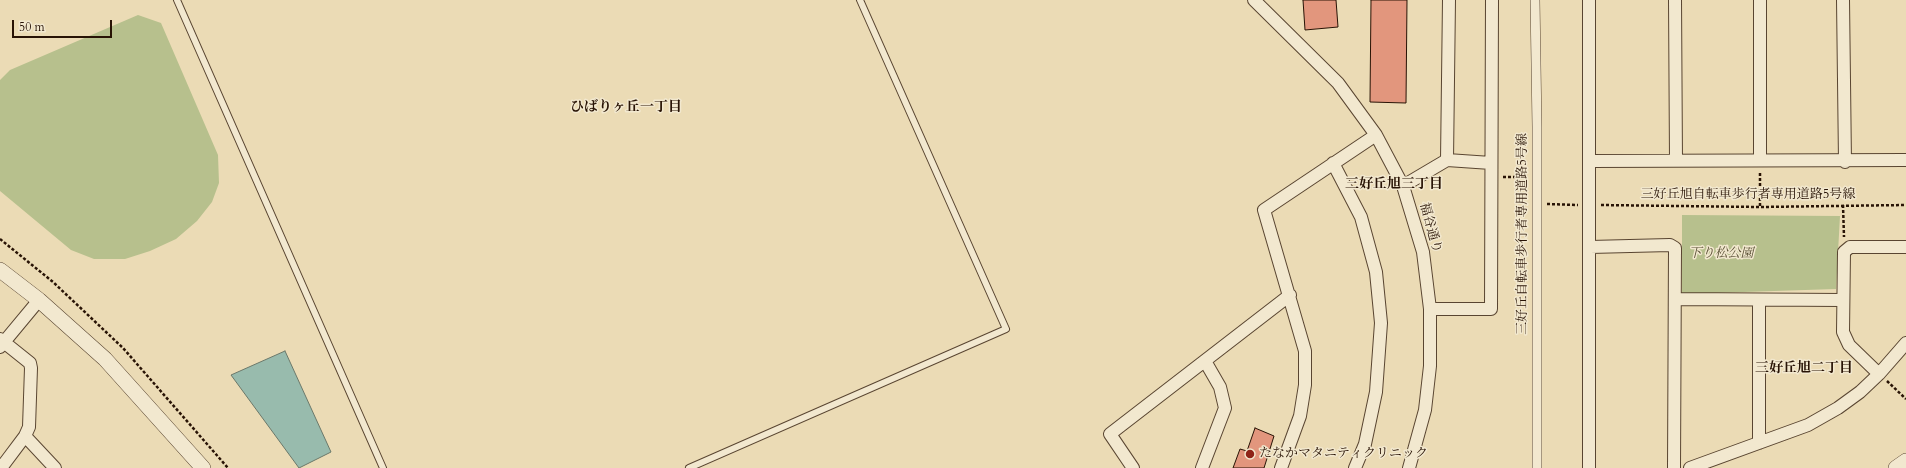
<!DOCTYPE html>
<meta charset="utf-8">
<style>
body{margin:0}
#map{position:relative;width:1906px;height:468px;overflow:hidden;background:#ebdbb5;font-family:Cardo,serif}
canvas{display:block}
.scale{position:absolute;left:12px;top:20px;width:100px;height:18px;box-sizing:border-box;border:2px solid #281305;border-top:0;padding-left:5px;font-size:12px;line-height:14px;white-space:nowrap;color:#281305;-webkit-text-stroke:3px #f2e8cf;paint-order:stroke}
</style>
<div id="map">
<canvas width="1906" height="468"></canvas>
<div class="scale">50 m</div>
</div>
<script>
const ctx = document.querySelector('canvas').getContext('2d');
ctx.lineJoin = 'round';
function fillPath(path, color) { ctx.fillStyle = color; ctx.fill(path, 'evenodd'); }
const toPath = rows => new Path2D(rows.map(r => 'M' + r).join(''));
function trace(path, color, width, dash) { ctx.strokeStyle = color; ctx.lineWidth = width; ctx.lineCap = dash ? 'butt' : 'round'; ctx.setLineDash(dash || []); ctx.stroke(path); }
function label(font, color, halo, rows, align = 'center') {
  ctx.font = font + ' Cardo,"Noto Serif JP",serif'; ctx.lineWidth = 3; ctx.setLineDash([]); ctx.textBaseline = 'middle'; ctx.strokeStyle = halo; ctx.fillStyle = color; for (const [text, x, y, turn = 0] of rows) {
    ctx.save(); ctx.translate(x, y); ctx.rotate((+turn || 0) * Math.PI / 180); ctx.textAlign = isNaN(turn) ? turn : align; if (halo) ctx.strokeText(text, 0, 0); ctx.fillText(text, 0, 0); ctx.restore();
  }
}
const green = toPath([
 [138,15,161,23,218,155,219,183,212,202,197,221,176,239,150,251,125,259,94,259,71,250,0,191,0,80,10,70],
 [1682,215,1840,216,1836,289,1682,294]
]);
const water = toPath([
 [285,351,331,452,299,468,231,375,285,351]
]);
const building = toPath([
 [1303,0,1336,0,1338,27,1305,30,1303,0],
 [1371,0,1407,0,1406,103,1370,102,1371,0],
 [1255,428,1274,436,1264,468,1233,468,1240,449,1247,451,1255,428]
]);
const path = toPath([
 [1760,173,1760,207],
 [1503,177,1526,177],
 [1547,204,1578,205],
 [1601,205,1760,207,1906,205],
 [1843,205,1844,237],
 [0,239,53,282,123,348,228,468],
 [1887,381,1906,399]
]);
const service = toPath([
 [177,0,383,468],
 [689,468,1006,329,860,0]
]);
const pedestrian = toPath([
 [1535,0,1537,127,1537,468]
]);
const minor = toPath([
 [1254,0,1338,83,1376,135,1403,186,1423,252,1430,309,1430,366,1425,410,1409,468],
 [1675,0,1676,160],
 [1760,0,1760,160],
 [1843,0,1845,162],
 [1447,160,1491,163],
 [1590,161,1906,160],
 [1333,163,1361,217,1376,272,1381,323,1376,392,1365,444,1355,468],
 [1403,186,1447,160,1449,0],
 [1590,247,1670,245,1675,248,1674,468],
 [1676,299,1843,300],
 [1430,309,1491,309,1492,0],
 [0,339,30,363,31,368,29,427,25,436,1,468],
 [0,347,39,300],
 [1879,374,1849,345,1843,332,1844,252,1850,247,1906,247],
 [25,436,55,468],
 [1759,443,1759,300],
 [1133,468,1110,434,1290,295],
 [1202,468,1225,408,1220,387,1205,361],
 [1281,468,1300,416,1305,385,1305,351,1264,210,1376,135],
 [1589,468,1589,0],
 [1690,468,1808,425,1838,408,1860,392,1879,374,1906,343]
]);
const tertiary = toPath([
 [0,270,39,300,105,359,203,468],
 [1896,468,1906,461]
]);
const markers = [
 [1250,454,5,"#8f2418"]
];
const streetNames = [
 ["三好丘旭自転車歩行者専用道路5号線",1748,195],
 ["福谷通り",1430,228,75],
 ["三好丘自転車歩行者専用道路5号線",1523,234,-90]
];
const parkNames = [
 ["下り松公園",1721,254]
];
const poiNames = [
 ["たなかマタニティクリニック",1259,454]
];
const neighbourhoodNames = [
 ["ひばりヶ丘一丁目",626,108],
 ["三好丘旭三丁目",1394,185],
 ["三好丘旭二丁目",1804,369]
];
fillPath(green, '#b7c08d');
fillPath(water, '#98bbad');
trace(water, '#6b786a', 1);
fillPath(building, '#e2967d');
trace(building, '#281305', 1);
trace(service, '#594531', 8);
trace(pedestrian, '#594531', 10);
trace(minor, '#594531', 14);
trace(tertiary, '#594531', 16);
trace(path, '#281305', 2.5, [3, 2]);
trace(service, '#f2e8cf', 6);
trace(pedestrian, '#f2e8cf', 9);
trace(minor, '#f2e8cf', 12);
trace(tertiary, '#f2e8cf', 15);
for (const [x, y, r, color] of markers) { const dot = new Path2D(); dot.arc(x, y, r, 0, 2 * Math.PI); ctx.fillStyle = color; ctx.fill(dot); trace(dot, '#f2e8cf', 1.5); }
label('13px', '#281305', '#f2e8cf', streetNames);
label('italic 13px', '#5a5035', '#f2e8cf', parkNames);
label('13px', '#281305', '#f2e8cf', poiNames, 'left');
label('bold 14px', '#281305', '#f2e8cf', neighbourhoodNames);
</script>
